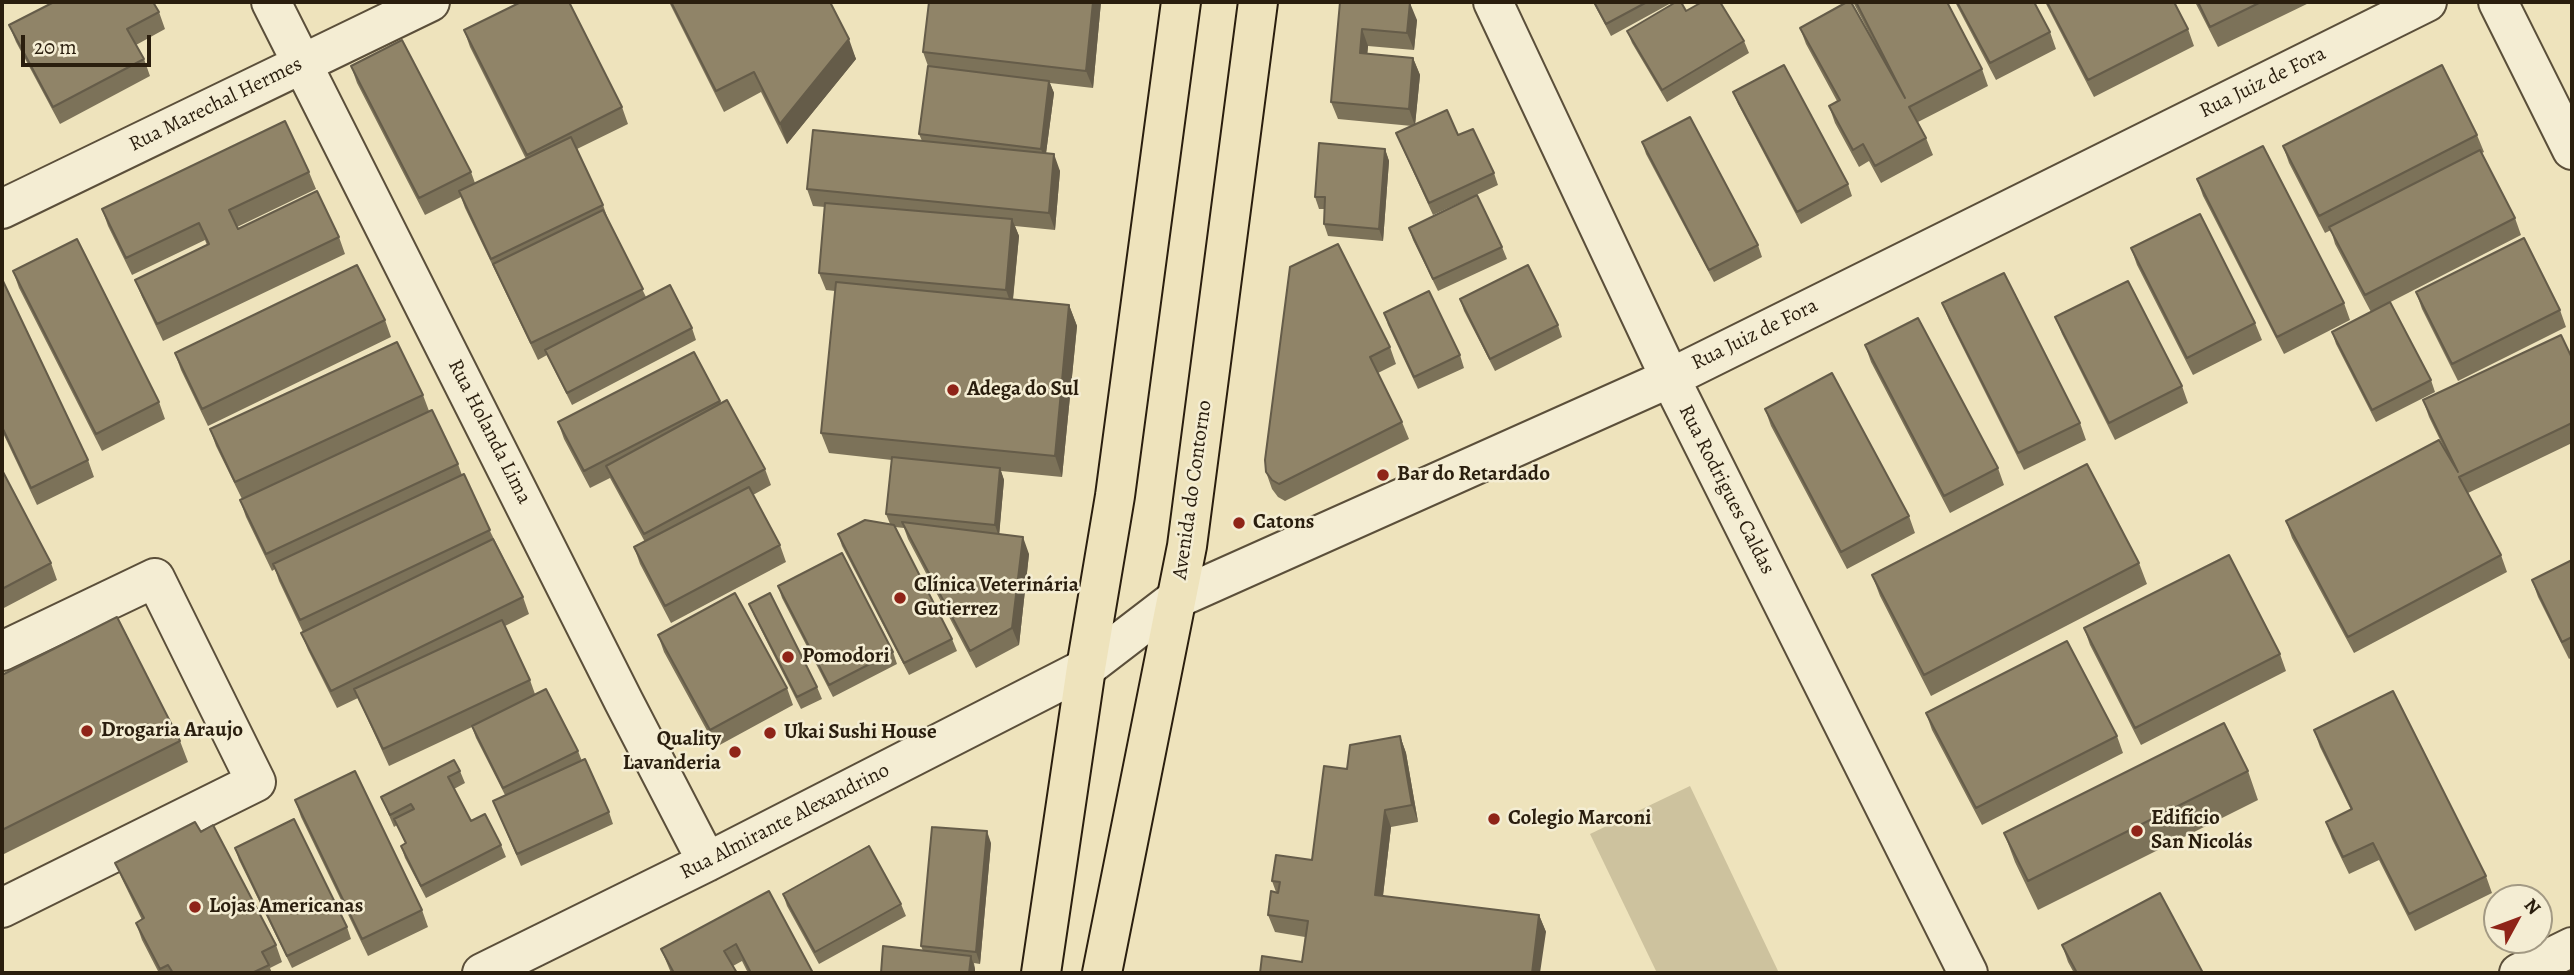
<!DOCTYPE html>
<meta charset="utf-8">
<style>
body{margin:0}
#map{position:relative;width:2574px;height:975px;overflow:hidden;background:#eee3bc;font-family:Alegreya,serif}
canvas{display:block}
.frame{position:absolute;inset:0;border:4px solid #2a1e0e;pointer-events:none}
.north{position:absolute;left:2483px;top:884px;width:70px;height:70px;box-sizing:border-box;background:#f4edd3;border:2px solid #a39a84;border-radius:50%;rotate:49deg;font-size:19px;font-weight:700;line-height:28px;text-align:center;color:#2a1e0e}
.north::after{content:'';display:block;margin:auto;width:24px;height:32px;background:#8f2418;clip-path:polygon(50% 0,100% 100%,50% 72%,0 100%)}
.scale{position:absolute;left:21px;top:35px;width:130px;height:32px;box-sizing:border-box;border:4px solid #2a1e0e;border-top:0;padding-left:9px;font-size:21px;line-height:24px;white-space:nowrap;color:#2a1e0e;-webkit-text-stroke:5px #f4edd3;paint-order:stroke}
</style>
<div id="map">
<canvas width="2574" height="975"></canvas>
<div class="frame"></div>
<div class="north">N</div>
<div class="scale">20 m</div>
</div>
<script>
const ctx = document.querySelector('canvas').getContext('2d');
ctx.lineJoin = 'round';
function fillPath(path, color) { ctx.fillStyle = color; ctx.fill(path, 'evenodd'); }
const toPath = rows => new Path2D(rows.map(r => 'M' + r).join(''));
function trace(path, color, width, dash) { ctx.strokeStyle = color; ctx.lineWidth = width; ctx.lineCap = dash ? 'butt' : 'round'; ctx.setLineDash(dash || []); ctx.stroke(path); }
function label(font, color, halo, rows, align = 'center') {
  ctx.font = font + ' Alegreya,serif'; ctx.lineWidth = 5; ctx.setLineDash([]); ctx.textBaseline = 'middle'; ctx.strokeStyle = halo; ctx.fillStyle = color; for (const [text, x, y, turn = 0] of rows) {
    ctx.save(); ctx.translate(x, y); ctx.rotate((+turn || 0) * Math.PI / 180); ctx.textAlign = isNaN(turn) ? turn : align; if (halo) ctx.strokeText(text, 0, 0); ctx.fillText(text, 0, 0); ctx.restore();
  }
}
const green = toPath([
 [1690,786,1779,973,1657,973,1590,834]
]);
const minor = toPath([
 [271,2,624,702,707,862],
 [1493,2,1670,378,1968,973],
 [2498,2,2572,150],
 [2,209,430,2],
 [2,651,155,578,256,782,2,908],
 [482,973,707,862,1086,668,1176,599,1670,378,2427,2],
 [2519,973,2572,947]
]);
const major = toPath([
 [1041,973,1086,668,1115,496,1181,2],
 [1102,973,1187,546,1258,2]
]);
const wall = toPath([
 [669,2,830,2,856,59,787,144,761,92,724,112],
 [1101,2,1093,88,1050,83,1054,93,1046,153,1060,171,1055,230,1015,226,1019,236,1013,300,1069,305,1077,326,1062,477,1001,471,1004,480,999,534,1029,554,1019,645,976,668,908,539,904,528,895,527,952,639,957,651,909,675,842,546,838,534,890,524,886,514,892,460,829,453,821,433,835,291,826,290,819,273,825,207,813,206,807,189,922,141,919,134,928,66,923,52],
 [1340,2,1417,20,1414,50,1368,46,1367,54,1413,58,1420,75,1415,124,1458,135,1494,173,1498,185,1433,215,1401,145,1396,133,1412,126,1338,119,1331,102],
 [1593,2,1673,2,1611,36],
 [1853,2,1947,2,1982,69,1988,86,1918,122,1926,138,1933,155,1881,183,1869,161,1859,167,1835,123,1829,106,1837,101,1806,44,1800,28,1875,44],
 [1955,2,2034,2,2050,32,2056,49,1996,80],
 [2045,2,2174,2,2188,29,2194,46,2094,97],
 [2195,2,2311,2,2218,47],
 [1686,11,1744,41,1749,53,1667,102,1632,43,1627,31],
 [159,12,165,29,136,45,144,59,150,76,60,124,16,42,9,25],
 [464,30,622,107,628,124,577,149,603,205,609,222,646,297,692,328,696,340,572,405,547,355,538,360,465,208,461,197,425,215,357,83,351,66,471,172,475,183,526,159,470,47],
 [1733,92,1848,184,1852,196,1801,224,1738,104],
 [2477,135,2484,152,2482,153,2515,218,2521,235,2371,312,2335,244,2331,230,2325,233,2289,163,2283,146],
 [1642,142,1758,245,1762,257,1714,282,1646,154],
 [1385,149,1389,161,1383,241,1328,236,1324,224,1325,209,1319,209,1315,197],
 [309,172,316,189,237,227,238,229,339,237,345,254,163,341,142,297,135,280,207,245,205,240,132,275,108,226,102,209],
 [2197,179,2344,303,2350,320,2284,354,2203,196],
 [1409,228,1502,247,1507,259,1438,291,1413,240],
 [2131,248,2255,323,2262,340,2193,375,2137,265],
 [1290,267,1390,347,1396,364,1378,373,1402,422,1409,439,1285,501,1278,497,1272,489,1266,472],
 [13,271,159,402,165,419,102,451,19,288],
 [2,279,88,460,94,477,37,505,2,431],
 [2416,292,2560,310,2566,327,2458,381,2422,309],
 [1460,299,1558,325,1562,337,1495,371,1464,311],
 [1942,303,2080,423,2086,440,2024,470,1949,320],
 [1384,313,1460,355,1464,368,1418,389,1388,325],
 [2055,317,2182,386,2188,403,2115,440,2062,334],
 [385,320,391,337,208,426,181,370,175,353],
 [2332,332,2431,380,2435,392,2376,422,2336,344],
 [1865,345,1998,468,2004,485,1950,513,1871,362],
 [694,352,721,403,765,469,771,485,753,495,780,545,786,562,671,623,640,564,634,547,645,542,610,478,590,488,564,439,558,422],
 [2572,358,2572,443,2468,493,2501,555,2507,572,2354,653,2292,538,2286,521,2445,450,2429,417,2423,400],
 [423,395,429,411,458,464,462,475,523,597,529,614,505,626,530,680,535,694,578,751,582,761,609,812,613,824,521,866,493,801,505,795,476,738,472,727,389,766,358,698,337,708,308,650,301,633,303,632,279,581,275,569,272,571,246,517,240,500,242,499,216,446,210,429],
 [1765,409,1909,516,1915,533,1847,569,1771,426],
 [2,470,51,563,57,580,2,609],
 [2572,560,2572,657,2569,659,2538,597,2532,580],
 [2139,563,2147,584,1931,696,1880,596,1872,575],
 [778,586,893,652,897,664,833,697,782,598],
 [749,604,817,687,822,699,801,709,754,616],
 [2084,628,2280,654,2286,671,2141,745,2090,645],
 [658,635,787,688,793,705,716,747,664,652],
 [2,675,180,741,188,762,2,855],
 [1926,713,2117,736,2123,753,1982,825,1932,730],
 [2314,730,2486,876,2492,893,2415,931,2379,860,2349,874,2332,839,2326,822,2351,810,2320,747],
 [1400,736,1406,753,1418,822,1391,827,1383,896,1539,915,1546,932,1302,962,1305,937,1275,932,1268,915,1276,892,1272,881,1312,860,1347,769],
 [460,771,465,783,454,789,471,821,501,845,506,857,426,898,405,858,401,846,405,843,397,825,394,827,381,797],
 [2248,771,2258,800,2038,910,2015,862,2004,833],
 [295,800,422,910,428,927,368,956,301,817],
 [201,832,276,945,282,962,270,968,272,973,159,973,142,940,136,923,142,920,122,879,115,863],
 [991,843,980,964,974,963,975,969,923,951,921,946],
 [235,848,347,927,351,939,292,968,239,860],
 [769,891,813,973,748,973,742,961,733,966,737,973,671,973,661,949],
 [783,894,901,904,906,916,819,964,787,906],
 [2062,945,2203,973,2074,973,2068,962]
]);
const shadedWall = toPath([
 [1093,2,1101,2,1093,88,1086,71],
 [1410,3,1417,20,1414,50,1407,33],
 [1362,29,1368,46,1366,70,1360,53],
 [849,39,856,59,787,144,780,124],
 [1413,58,1420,75,1415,126,1409,109],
 [1049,81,1054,93,1045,161,1041,149],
 [1385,149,1389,161,1383,241,1379,229],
 [1054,154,1060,171,1055,230,1049,213],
 [1012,219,1019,236,1012,307,1006,290],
 [1069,305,1077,326,1062,477,1055,456],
 [1000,468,1004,480,999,537,995,525],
 [1023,537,1029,554,1019,645,1012,628],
 [1400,736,1406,753,1418,822,1412,805],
 [1385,810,1391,827,1381,912,1375,895],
 [987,831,991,843,980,964,976,952],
 [1539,915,1546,932,1540,973,1532,973],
 [971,956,975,969,975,973,969,973]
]);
const building = toPath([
 [54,2,153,2,159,12,127,29,144,59,53,107,9,25,54,2],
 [521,2,569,2,622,107,527,155,464,30,521,2],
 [671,2,830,2,849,39,780,124,754,72,716,91,671,2],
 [929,2,1093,2,1086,71,923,52,929,2],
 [1340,2,1410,2,1407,33,1362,29,1360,53,1413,58,1409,109,1331,102,1340,2],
 [1594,2,1647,2,1606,24,1594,2],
 [1676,2,1681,2,1686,11,1702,2,1720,2,1744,41,1662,90,1627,31,1676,2],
 [1847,2,1851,2,1905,98,1856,2,1947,2,1982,69,1909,107,1926,138,1875,166,1863,144,1853,150,1829,106,1840,100,1800,28,1847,2],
 [1957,2,2034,2,2050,32,1990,63,1957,2],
 [2047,2,2174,2,2188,29,2088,80,2047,2],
 [2198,2,2261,2,2210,27,2198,2],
 [402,40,471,172,419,198,351,66,402,40],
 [1784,65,1848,184,1797,212,1733,92,1784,65],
 [2442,65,2477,135,2319,216,2283,146,2442,65],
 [928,66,1049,81,1041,149,919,134,928,66],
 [1447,110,1458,135,1473,129,1494,173,1429,203,1396,133,1447,110],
 [1690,117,1758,245,1709,270,1642,142,1690,117],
 [285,121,309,172,229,210,238,229,317,191,339,237,157,324,135,280,209,244,199,223,126,258,102,209,285,121],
 [813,130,1054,154,1049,213,807,189,813,130],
 [571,137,603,205,491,259,459,191,571,137],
 [1319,143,1385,149,1379,229,1324,224,1325,197,1315,197,1319,143],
 [2263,146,2344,303,2277,337,2197,179,2263,146],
 [2480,150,2515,218,2365,295,2329,227,2480,150],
 [1477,195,1502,247,1433,279,1409,228,1477,195],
 [825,203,1012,219,1006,290,819,273,825,203],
 [603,210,643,289,531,343,493,264,603,210],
 [2200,214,2255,323,2187,358,2131,248,2200,214],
 [2524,238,2560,310,2452,364,2416,292,2524,238],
 [77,239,159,402,96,434,13,271,77,239],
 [1338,244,1390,347,1370,357,1402,422,1279,484,1272,480,1266,472,1265,460,1290,267,1338,244],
 [357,265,385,320,202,409,175,353,357,265],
 [1528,265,1558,325,1490,359,1460,299,1528,265],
 [2004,273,2080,423,2018,453,1942,303,2004,273],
 [2,279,88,460,31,488,2,427,2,279],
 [2128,281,2182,386,2109,423,2055,317,2128,281],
 [836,282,1069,305,1055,456,821,433,836,282],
 [670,285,692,328,567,393,545,350,670,285],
 [1429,291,1460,355,1414,377,1384,313,1429,291],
 [2390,302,2431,380,2372,410,2332,332,2390,302],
 [1918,318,1998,468,1944,496,1865,345,1918,318],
 [2561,335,2572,358,2572,423,2459,477,2501,555,2348,637,2286,521,2439,440,2458,472,2423,400,2561,335],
 [397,342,423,395,235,482,210,429,397,342],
 [694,352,720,401,584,471,558,422,694,352],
 [1832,373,1909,516,1841,552,1765,409,1832,373],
 [727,400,765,469,644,534,606,466,727,400],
 [432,410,458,464,266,554,240,500,432,410],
 [892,457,1000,468,995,525,886,514,892,457],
 [2087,464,2139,563,1924,675,1872,575,2087,464],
 [2,470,51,563,2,589,2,470],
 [464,474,490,530,300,620,273,564,464,474],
 [749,487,780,545,665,606,634,547,749,487],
 [865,520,894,525,952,639,904,663,838,534,865,520],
 [902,522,1023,537,1012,628,970,651,902,522],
 [493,539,523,597,331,691,301,633,493,539],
 [842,553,893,652,829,685,778,586,842,553],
 [2229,555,2280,654,2135,728,2084,628,2229,555],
 [2572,560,2572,637,2562,642,2532,580,2572,560],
 [735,593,787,688,710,730,658,635,735,593],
 [770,593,817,687,797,697,749,604,770,593],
 [117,617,180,741,2,830,2,675,117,617],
 [502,620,530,680,383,749,354,689,502,620],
 [2067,641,2117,736,1976,808,1926,713,2067,641],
 [546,689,578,751,503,788,472,726,546,689],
 [2393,691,2486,876,2409,914,2373,843,2343,857,2326,822,2352,809,2314,730,2393,691],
 [2224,723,2248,771,2028,881,2004,833,2224,723],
 [1400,736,1412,805,1385,810,1375,895,1539,915,1532,973,1260,973,1262,956,1302,962,1308,921,1268,915,1271,891,1278,893,1280,882,1272,881,1276,855,1312,860,1324,766,1347,769,1350,745,1400,736],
 [585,759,609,812,517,854,493,801,585,759],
 [454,760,460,771,448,777,471,821,485,814,501,845,421,886,401,846,406,843,394,819,414,809,411,804,390,815,381,797,454,760],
 [355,771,422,910,362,939,295,800,355,771],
 [294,819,347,927,287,956,235,848,294,819],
 [195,822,201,832,213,825,276,945,262,952,269,965,252,973,173,973,168,965,160,969,136,923,144,918,115,863,195,822],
 [932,827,987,831,976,952,921,946,932,827],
 [869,846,901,904,815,952,783,894,869,846],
 [769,891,813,973,751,973,736,944,724,951,737,973,674,973,661,949,769,891],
 [2160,893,2203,973,2077,973,2062,945,2160,893],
 [883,946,971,956,969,973,881,973,883,946]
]);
const markers = [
 [953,390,7,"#8f2418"],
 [1383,475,7,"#8f2418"],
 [1239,523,7,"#8f2418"],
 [900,598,7,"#8f2418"],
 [788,657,7,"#8f2418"],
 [87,731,7,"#8f2418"],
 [770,733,7,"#8f2418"],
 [735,752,7,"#8f2418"],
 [1494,819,7,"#8f2418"],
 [2137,831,7,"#8f2418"],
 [195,907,7,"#8f2418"]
];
const streetNames = [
 ["Rua Juiz de Fora",2263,83,-26],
 ["Rua Marechal Hermes",216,105,-26],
 ["Rua Juiz de Fora",1755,335,-26],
 ["Rua Holanda Lima",489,432,63],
 ["Avenida do Contorno",1193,490,-82],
 ["Rua Rodrigues Caldas",1726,490,63],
 ["Rua Almirante Alexandrino",785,822,-27]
];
const poiNames = [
 ["Adega do Sul",967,390],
 ["Bar do Retardado",1397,475],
 ["Catons",1253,523],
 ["Clínica Veterinária",914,586],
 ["Gutierrez",914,610],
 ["Pomodori",802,657],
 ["Drogaria Araujo",101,731],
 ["Ukai Sushi House",784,733],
 ["Quality",721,740,"right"],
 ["Lavanderia",721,764,"right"],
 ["Colegio Marconi",1508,819],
 ["Edifício",2151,819],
 ["San Nicolás",2151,843],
 ["Lojas Americanas",209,907]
];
fillPath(green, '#cdc29e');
trace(minor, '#5b4f3a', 42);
trace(major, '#2a1e0e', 42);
trace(minor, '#f4edd3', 38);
trace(major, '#eee3bc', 38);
fillPath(wall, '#7c7259');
fillPath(shadedWall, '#655c49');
fillPath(building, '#908468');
trace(building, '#655c49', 2);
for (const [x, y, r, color] of markers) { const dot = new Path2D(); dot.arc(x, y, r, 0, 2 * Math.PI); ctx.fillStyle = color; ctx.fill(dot); trace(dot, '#f4edd3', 2.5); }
label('21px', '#2a1e0e', '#f4edd3', streetNames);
label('bold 21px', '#2a1e0e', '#f4edd3', poiNames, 'left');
</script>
